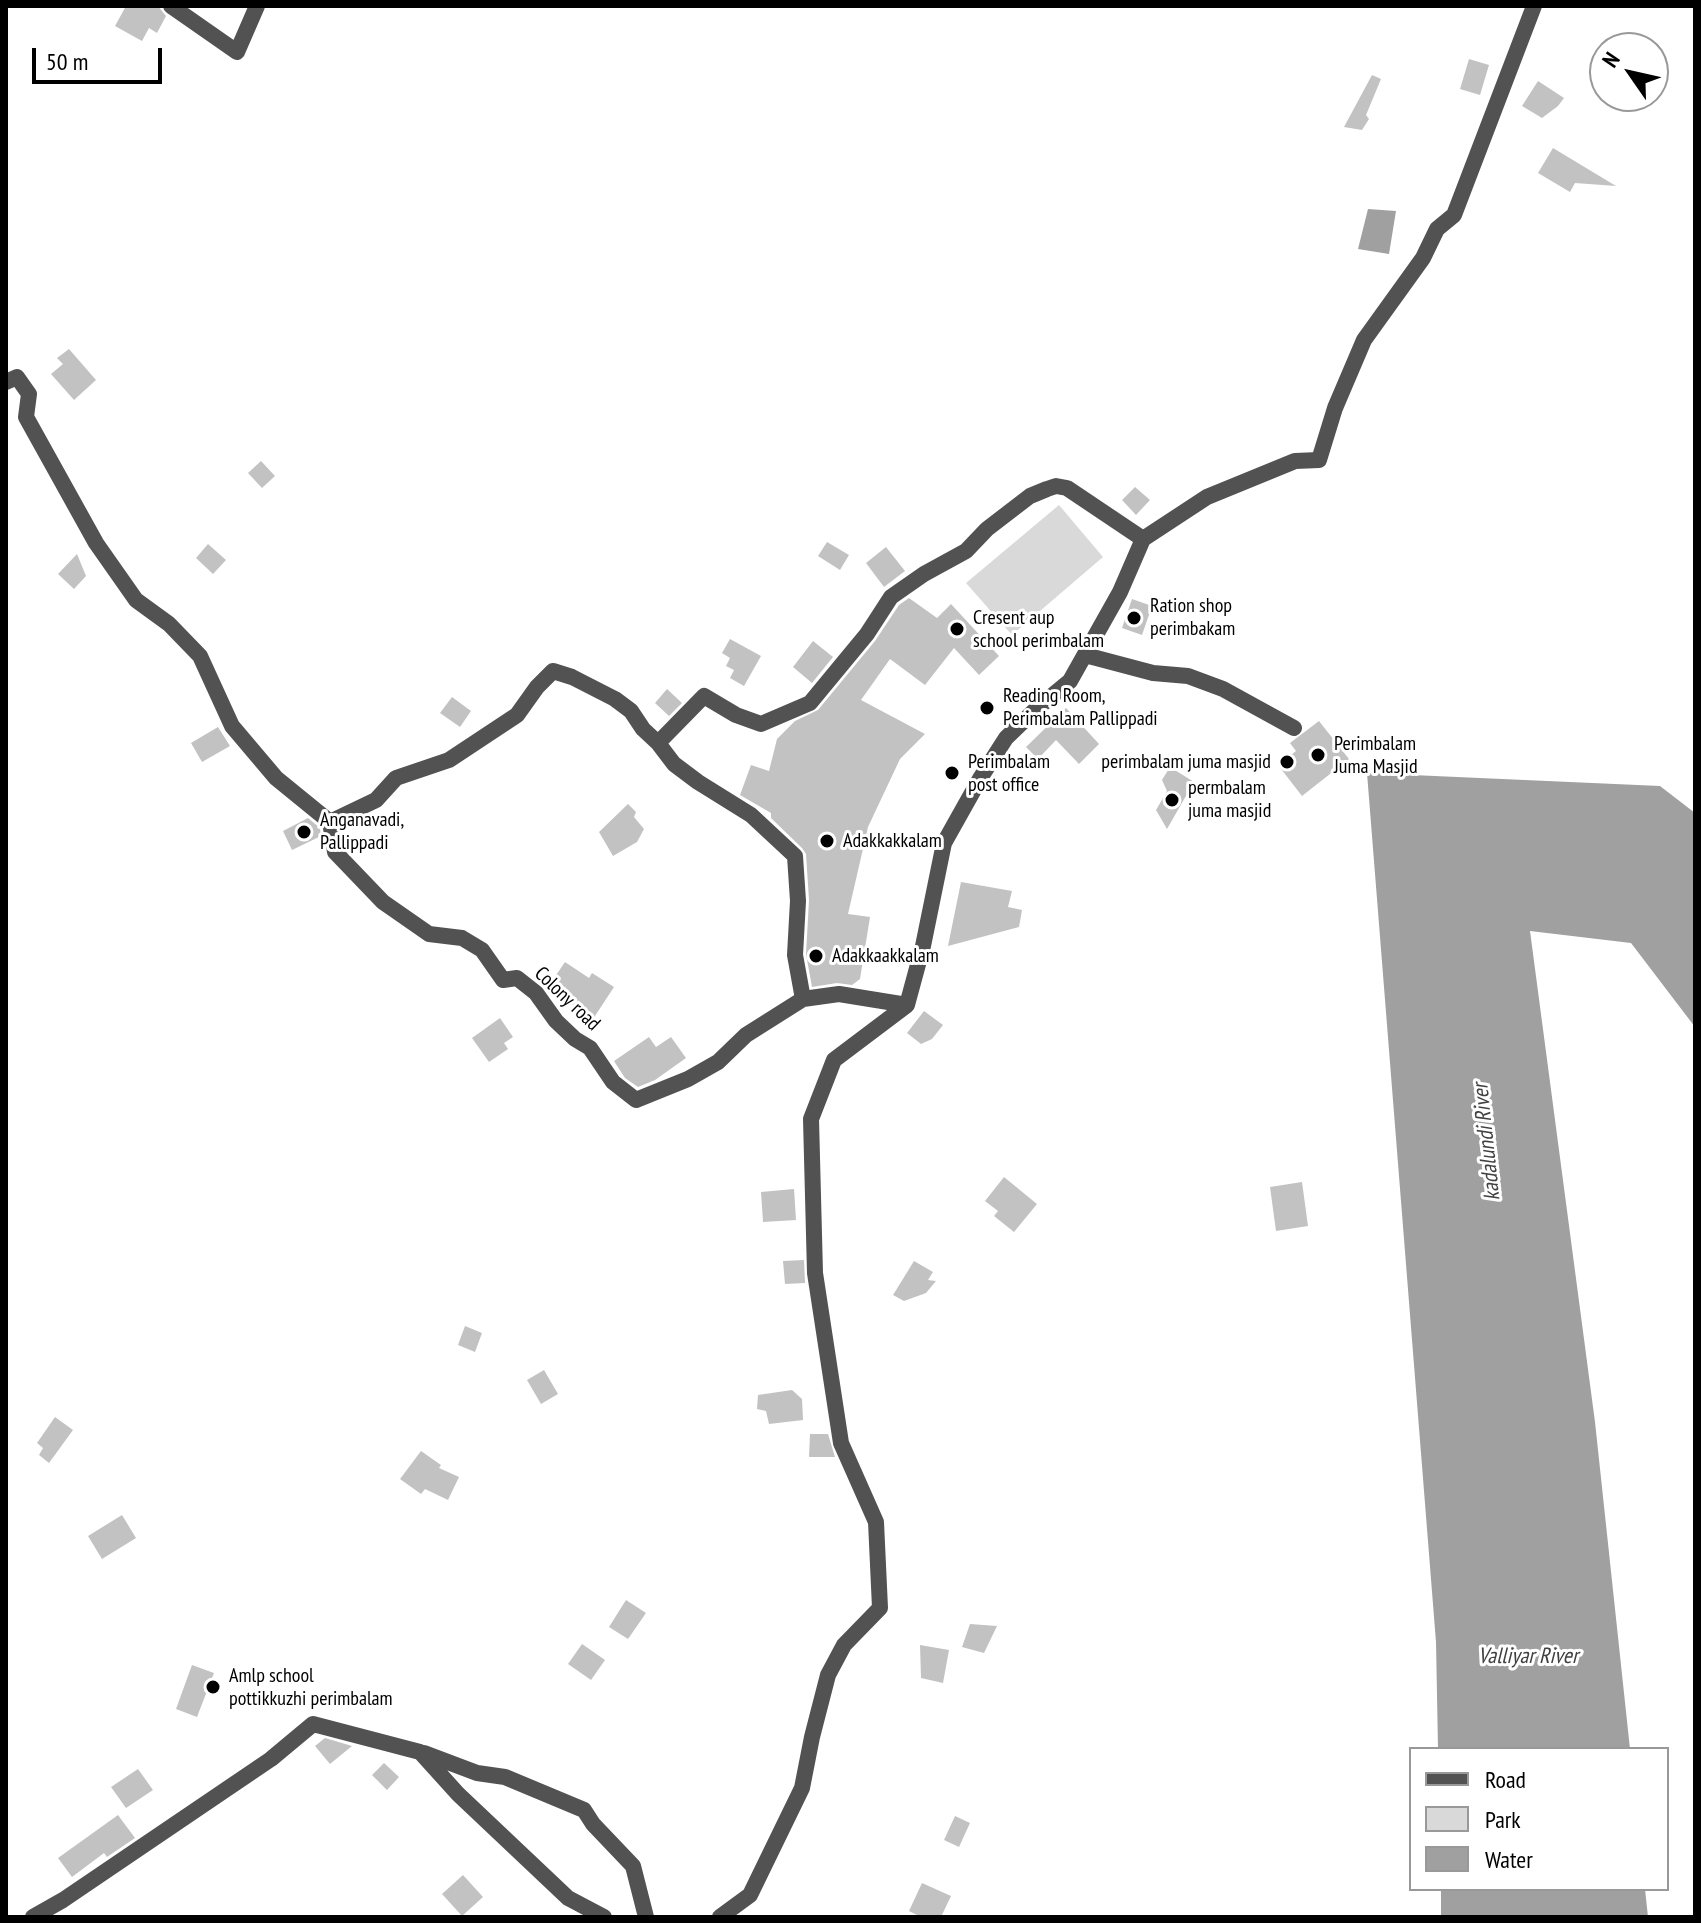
<!DOCTYPE html>
<style>
body{margin:0}
#map{position:relative;width:1701px;height:1923px;overflow:hidden;background:#fff;font-family:"PT Sans Narrow",sans-serif}
canvas{display:block}
.frame{position:absolute;inset:0;border:8px solid #000;pointer-events:none}
.legend{position:absolute;left:1409px;top:1747px;width:260px;height:144px;box-sizing:border-box;background:#fff;border:2px solid #999;margin:0;padding:10px 14px;list-style:none;font-size:24px;color:#000}
.legend li{display:flex;align-items:center;gap:16px;height:40px}
.legend b{width:40px;border:2px solid #999}
.north{position:absolute;left:1589px;top:32px;width:80px;height:80px;box-sizing:border-box;background:#fff;border:2px solid #999;border-radius:50%;rotate:304deg;font-size:22px;font-weight:700;line-height:32px;text-align:center;color:#000}
.north::after{content:'';display:block;margin:auto;width:28px;height:36px;background:#000;clip-path:polygon(50% 0,100% 100%,50% 72%,0 100%)}
.scale{position:absolute;left:32px;top:48px;width:130px;height:36px;box-sizing:border-box;border:4px solid #000;border-top:0;padding-left:10px;font-size:24px;line-height:28px;white-space:nowrap;color:#000;-webkit-text-stroke:6px #fff;paint-order:stroke}
</style>
<div id="map">
<canvas width="1701" height="1923"></canvas>
<div class="frame"></div>
<ul class="legend">
<li><b style="height:10px;background:#525252"></b>Road</li>
<li><b style="height:22px;background:#d9d9d9"></b>Park</li>
<li><b style="height:22px;background:#a0a0a0"></b>Water</li>
</ul>
<div class="north">N</div>
<div class="scale">50 m</div>
</div>
<script>
const ctx = document.querySelector('canvas').getContext('2d');
ctx.lineJoin = 'round';
function fillPath(path, color) { ctx.fillStyle = color; ctx.fill(path, 'evenodd'); }
const toPath = rows => new Path2D(rows.map(r => 'M' + r).join(''));
function trace(path, color, width, dash) { ctx.strokeStyle = color; ctx.lineWidth = width; ctx.lineCap = dash ? 'butt' : 'round'; ctx.setLineDash(dash || []); ctx.stroke(path); }
function label(font, color, halo, rows, align = 'center') {
  ctx.font = font + ' "PT Sans Narrow",sans-serif'; ctx.lineWidth = 6; ctx.setLineDash([]); ctx.textBaseline = 'middle'; ctx.strokeStyle = halo; ctx.fillStyle = color; for (const [text, x, y, turn = 0] of rows) {
    ctx.save(); ctx.translate(x, y); ctx.rotate((+turn || 0) * Math.PI / 180); ctx.textAlign = isNaN(turn) ? turn : align; if (halo) ctx.strokeText(text, 0, 0); ctx.fillText(text, 0, 0); ctx.restore();
  }
}
const green = toPath([
 [1059,505,1103,557,1012,635,966,583]
]);
const water = toPath([
 [1368,209,1396,211,1389,254,1358,249],
 [1367,773,1660,786,1695,813,1695,1027,1631,943,1530,931,1595,1422,1630,1749,1438,1749,1436,1642],
 [1441,1889,1645,1889,1648,1917,1441,1917]
]);
const building = toPath([
 [126,6,158,6,166,16,157,33,149,28,142,41,115,26],
 [1469,59,1489,65,1480,95,1460,89],
 [1372,75,1381,79,1366,115,1369,119,1362,130,1344,127],
 [1538,81,1564,98,1558,106,1542,118,1522,106],
 [1553,148,1616,186,1575,183,1570,192,1538,173],
 [69,349,96,380,74,400,51,374,63,364,57,358],
 [261,461,275,476,262,488,248,473],
 [1135,487,1150,500,1136,515,1122,500],
 [827,542,849,555,840,570,818,556],
 [208,544,226,560,213,574,196,558],
 [886,547,905,571,884,587,866,563],
 [77,554,86,576,74,589,58,574],
 [909,598,937,618,951,604,999,656,979,675,954,648,925,685,890,659,861,700,925,734,900,759,868,827,848,914,870,917,860,979,852,985,837,983,812,987,806,954,809,900,806,854,802,848,771,818,771,813,740,795,751,765,769,771,777,739,795,721,818,710,875,641,899,605],
 [1132,599,1152,606,1142,635,1122,628],
 [730,639,761,656,744,686,730,678,734,670,726,666,730,658,722,653],
 [813,641,833,657,812,683,793,667],
 [667,689,682,703,669,716,655,703],
 [452,697,471,711,460,727,440,713],
 [1066,708,1099,744,1079,764,1056,740,1038,759,1026,747],
 [1319,721,1349,759,1302,796,1278,765,1296,751,1290,743],
 [218,727,230,746,202,762,191,743],
 [1170,767,1194,782,1167,829,1156,810,1167,791,1162,780],
 [628,804,636,812,634,817,644,829,637,842,613,856,599,832],
 [308,818,320,828,321,836,292,850,283,831],
 [961,882,1012,891,1008,907,1022,910,1019,927,948,946],
 [565,962,589,978,592,973,614,987,593,1019,567,1001,569,997,550,984],
 [924,1011,943,1025,932,1039,921,1044,907,1033],
 [500,1018,513,1037,504,1043,508,1049,489,1062,472,1038],
 [649,1037,656,1047,671,1037,686,1058,655,1080,638,1087,625,1078,614,1061],
 [1004,1177,1037,1204,1014,1232,994,1216,998,1211,985,1201],
 [1302,1182,1308,1226,1276,1231,1270,1187],
 [794,1189,796,1220,763,1222,761,1192],
 [804,1260,805,1283,785,1284,783,1261],
 [914,1261,933,1272,928,1280,936,1281,926,1293,904,1301,893,1295],
 [465,1326,482,1333,475,1352,458,1345],
 [544,1370,558,1394,541,1404,527,1380],
 [792,1390,802,1399,803,1420,769,1424,766,1411,757,1409,758,1395],
 [55,1417,73,1430,49,1463,39,1455,43,1448,37,1443],
 [810,1434,828,1434,835,1457,809,1457],
 [421,1451,441,1465,439,1468,459,1477,448,1500,425,1489,421,1494,400,1479],
 [122,1515,136,1538,102,1559,88,1536],
 [626,1600,646,1613,628,1639,609,1627],
 [970,1624,997,1626,984,1653,962,1647],
 [582,1644,605,1660,591,1680,568,1664],
 [920,1645,949,1650,943,1683,921,1678],
 [192,1665,214,1673,197,1717,176,1709],
 [325,1738,352,1746,330,1764,315,1746],
 [384,1763,399,1777,387,1790,372,1775],
 [138,1769,153,1790,126,1808,111,1787],
 [118,1815,135,1838,107,1857,104,1853,72,1877,58,1858],
 [955,1816,970,1823,959,1847,944,1840],
 [463,1875,483,1897,462,1916,442,1894],
 [922,1883,951,1896,941,1917,921,1917,909,1911]
]);
const street = toPath([
 [171,6,237,52,257,6],
 [6,382,17,377,29,394,26,417,96,543,136,600,169,624,200,656,232,726,276,778,330,822],
 [1085,655,1153,673,1188,676,1223,689,1294,728],
 [658,743,674,764,698,782,751,815,795,856,798,901,795,955,803,999],
 [330,822,376,800,396,778,449,760,517,715,537,687,553,671,572,677,615,699,631,711,643,729,658,743,704,696,736,715,761,724,810,703,867,634,891,597,924,574,966,551,987,529,1030,496,1047,489,1056,486,1067,488,1143,539],
 [330,822,335,852,383,902,429,934,462,938,482,950,503,980,517,978,536,993,556,1021,575,1039,590,1048,613,1082,636,1100,688,1079,718,1062,746,1035,803,999,839,994,907,1005],
 [424,1753,477,1773,505,1777,584,1810,593,1824,633,1866,646,1917],
 [33,1917,63,1900,271,1759,313,1724,420,1752,458,1794,568,1898,604,1917],
 [720,1917,750,1895,802,1788,812,1737,828,1675,844,1645,880,1608,876,1522,841,1443,815,1273,811,1119,834,1060,907,1005,923,946,944,843,981,777,1006,738,1036,709,1070,681,1120,592,1143,539,1207,497,1295,461,1319,460,1335,408,1364,340,1423,258,1437,229,1454,215,1534,6]
]);
const markers = [
 [1134,618,8,"#000"],
 [957,629,8,"#000"],
 [987,708,8,"#000"],
 [1318,755,8,"#000"],
 [1287,762,8,"#000"],
 [952,773,8,"#000"],
 [1172,800,8,"#000"],
 [304,832,8,"#000"],
 [827,841,8,"#000"],
 [816,956,8,"#000"],
 [213,1687,8,"#000"]
];
const poiNames = [
 ["Ration shop",1150,606],
 ["perimbakam",1150,629],
 ["Cresent aup",973,618],
 ["school perimbalam",973,641],
 ["Reading Room,",1003,696],
 ["Perimbalam Pallippadi",1003,719],
 ["Perimbalam",1334,744],
 ["Juma Masjid",1334,767],
 ["Perimbalam",968,762],
 ["post office",968,785],
 ["perimbalam juma masjid",1271,762,"right"],
 ["permbalam",1188,788],
 ["juma masjid",1188,811],
 ["Anganavadi,",320,820],
 ["Pallippadi",320,843],
 ["Adakkakkalam",843,841],
 ["Adakkaakkalam",832,956],
 ["Amlp school",229,1676],
 ["pottikkuzhi perimbalam",229,1699]
];
const streetNames = [
 ["Colony road",567,999,44]
];
const waterNames = [
 ["kadalundi River",1487,1142,-96],
 ["Valliyar River",1528,1657]
];
fillPath(green, '#d9d9d9');
fillPath(water, '#a0a0a0');
fillPath(building, '#c2c2c2');
trace(street, '#525252', 16);
for (const [x, y, r, color] of markers) { const dot = new Path2D(); dot.arc(x, y, r, 0, 2 * Math.PI); ctx.fillStyle = color; ctx.fill(dot); trace(dot, '#fff', 3); }
label('20px', '#000', '#fff', poiNames, 'left');
label('20px', '#000', '#fff', streetNames);
label('italic 22px', '#414141', '#fff', waterNames);
</script>
